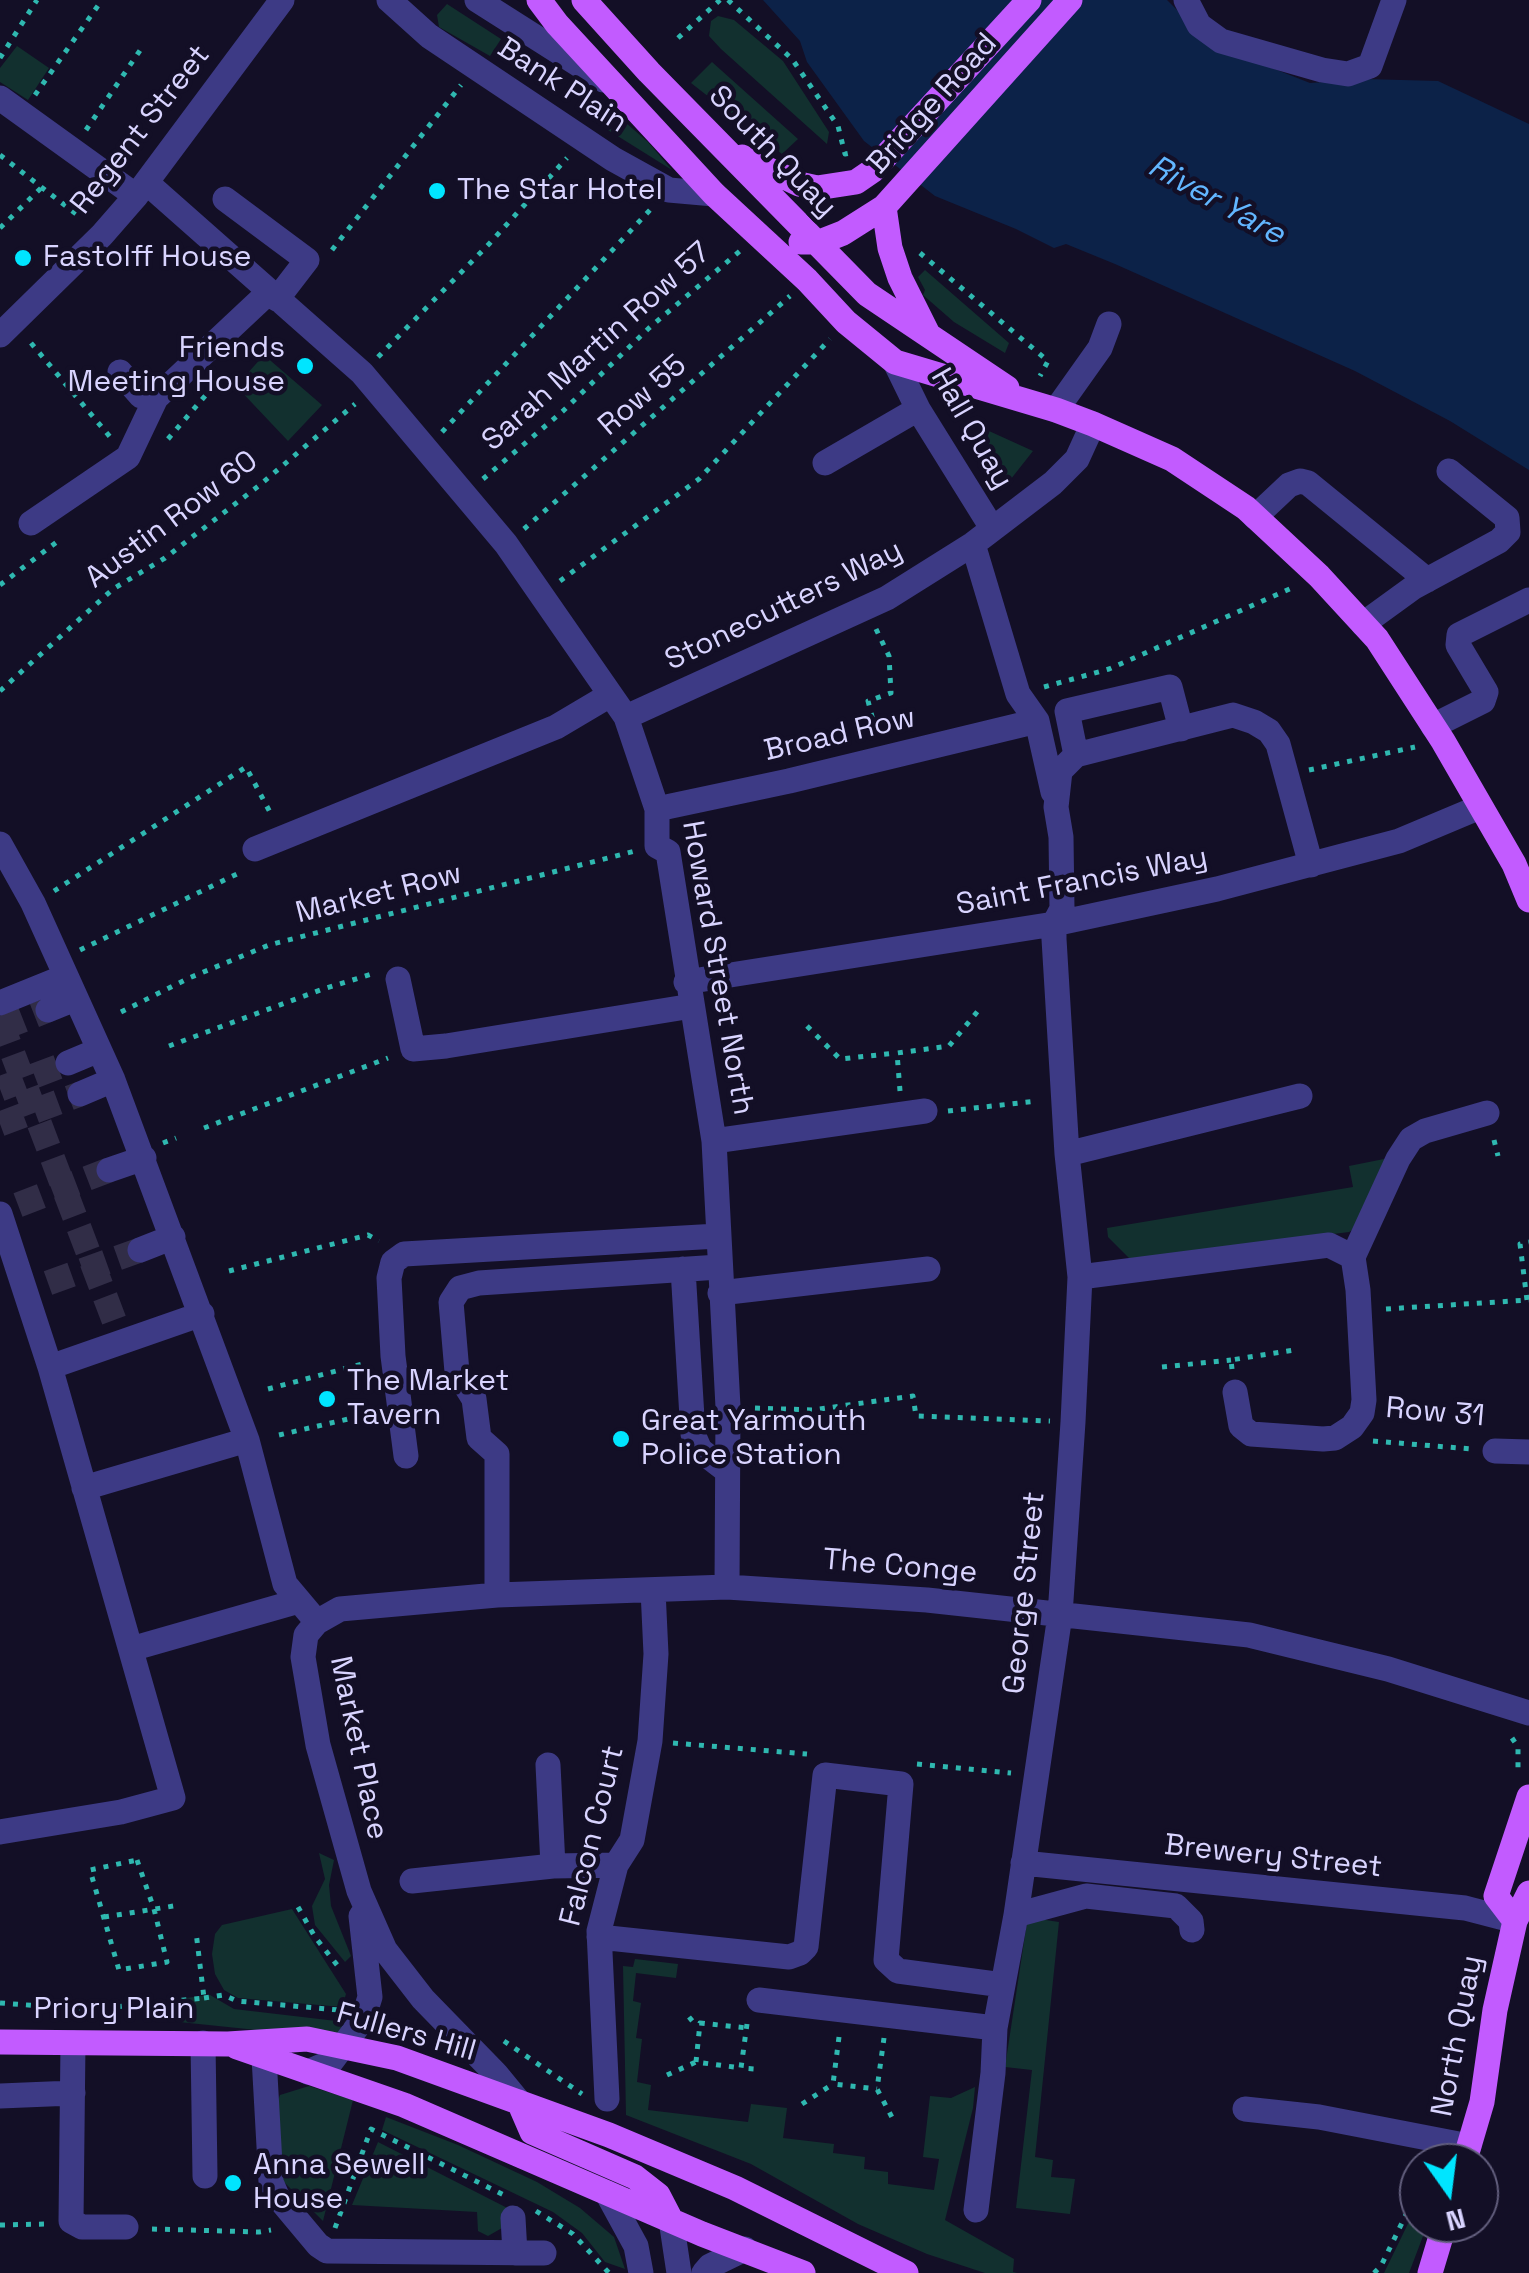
<!DOCTYPE html>
<style>
body{margin:0}
#map{position:relative;width:1529px;height:2273px;overflow:hidden;background:#130f26;font-family:"Space Grotesk",sans-serif}
canvas{display:block}
.north{position:absolute;left:1399px;top:2143px;width:100px;height:100px;box-sizing:border-box;background:#130f26;border:2px solid #625e7d;border-radius:50%;rotate:166deg;font-size:28px;font-weight:700;line-height:40px;text-align:center;color:#d9d4ff}
.north::after{content:'';display:block;margin:auto;width:35px;height:45px;background:#00e5ff;clip-path:polygon(50% 0,100% 100%,50% 72%,0 100%)}
</style>
<div id="map">
<canvas width="1529" height="2273"></canvas>
<div class="north">N</div>
</div>
<script>
const ctx = document.querySelector('canvas').getContext('2d');
ctx.lineJoin = 'round';
function fillPath(path, color) { ctx.fillStyle = color; ctx.fill(path, 'evenodd'); }
const toPath = rows => new Path2D(rows.map(r => 'M' + r).join(''));
function trace(path, color, width, dash) { ctx.strokeStyle = color; ctx.lineWidth = width; ctx.lineCap = dash ? 'butt' : 'round'; ctx.setLineDash(dash || []); ctx.stroke(path); }
function label(font, color, halo, rows, align = 'center') {
  ctx.font = font + ' "Space Grotesk",sans-serif'; ctx.lineWidth = 9; ctx.setLineDash([]); ctx.textBaseline = 'middle'; ctx.strokeStyle = halo; ctx.fillStyle = color; for (const [text, x, y, turn = 0] of rows) {
    ctx.save(); ctx.translate(x, y); ctx.rotate((+turn || 0) * Math.PI / 180); ctx.textAlign = isNaN(turn) ? turn : align; if (halo) ctx.strokeText(text, 0, 0); ctx.fillText(text, 0, 0); ctx.restore();
  }
}
const green = toPath([
 [447,4,501,39,490,56,439,27,437,15],
 [718,16,734,20,783,61,829,132,827,144,721,49,709,36,711,21],
 [17,46,49,68,28,100,0,82,0,68],
 [712,62,798,139,782,154,691,83],
 [599,105,611,110,648,142,672,170,592,120],
 [925,270,1009,343,1005,353,954,322,923,295,925,290,918,277],
 [264,355,322,405,288,441,236,386],
 [978,426,1033,451,1007,484],
 [1389,1158,1358,1227,1349,1232,1131,1260,1108,1237,1107,1228,1353,1187,1349,1166],
 [319,1853,334,1860,329,1885,331,1906,351,1956,345,1962,315,1925,312,1906,325,1879],
 [292,1909,346,1994,342,2007,238,1998,224,1990,215,1974,212,1954,215,1934,222,1925],
 [1032,1918,1059,1922,1035,2157,1053,2160,1051,2177,1075,2179,1070,2214,1016,2208,1032,2070,1005,2067,1027,1922],
 [635,1959,678,1964,676,1978,636,1973,633,2001,641,2003,636,2038,642,2039,637,2082,651,2085,648,2110,748,2122,751,2104,787,2108,783,2138,834,2144,833,2153,865,2157,864,2169,888,2172,888,2184,934,2190,939,2159,923,2157,930,2096,951,2098,975,2087,973,2108,945,2220,1014,2259,1013,2272,1017,2273,985,2273,927,2254,858,2224,751,2164,626,2115,623,1966,633,1967],
 [210,1995,234,2009,345,2022,334,2038,160,2020,159,2012,164,2005,178,1999],
 [309,2086,353,2100,323,2221,281,2179,276,2105,280,2095],
 [386,2117,458,2145,537,2182,580,2208,614,2237,625,2269,605,2262,582,2233,553,2212,382,2130],
 [378,2142,523,2216,488,2236,478,2231,477,2212,352,2205],
 [1419,2201,1419,2223,1428,2223,1409,2273,1384,2273]
]);
const water = toPath([
 [763,0,1167,0,1211,44,1310,83,1365,79,1438,81,1529,124,1529,470,1450,421,1355,371,1115,264,1066,244,1054,248,1016,229,935,196,864,141,807,62,800,41]
]);
const minorTunnel = toPath([
 [0,1020,117,1328],
 [0,1029,48,1010],
 [0,1089,68,1063],
 [0,1124,80,1094],
 [18,1205,109,1170],
 [48,1283,140,1250]
]);
const path = toPath([
 [728,0,792,59,838,126,845,154,850,153],
 [678,38,720,0],
 [0,58,37,0],
 [35,95,102,0],
 [86,130,143,46],
 [0,155,80,217],
 [0,228,42,187],
 [332,250,461,85],
 [920,253,1048,361,1040,376],
 [31,343,111,438],
 [378,357,489,244,567,158],
 [442,432,650,210],
 [168,439,223,375],
 [483,479,563,411,649,328,740,251],
 [524,529,790,296],
 [560,581,699,479,830,339],
 [0,585,62,538],
 [876,629,889,656,891,693,868,701,876,732],
 [1044,687,1109,669,1294,587],
 [0,691,113,589,165,558,261,484,355,404],
 [1309,770,1415,747],
 [54,891,246,767,272,816],
 [80,950,241,872],
 [121,1012,189,978,269,945,635,851],
 [807,1026,840,1059,897,1053],
 [169,1046,323,989,372,974],
 [900,1091,897,1053,949,1046,982,1006],
 [948,1111,1037,1101],
 [204,1128,388,1058],
 [1494,1140,1498,1156],
 [163,1143,176,1138],
 [229,1271,368,1235,379,1241],
 [1527,1300,1520,1244,1529,1242],
 [1386,1309,1529,1300],
 [1162,1367,1231,1360],
 [1232,1369,1231,1360,1294,1350],
 [268,1389,366,1363],
 [755,1408,812,1410,913,1396,916,1416,1050,1421],
 [279,1435,374,1413],
 [1373,1441,1472,1449],
 [1512,1738,1518,1747,1518,1774],
 [673,1743,807,1754],
 [917,1764,1011,1773],
 [137,1860,154,1909,167,1962,119,1970,90,1870,137,1860],
 [298,1907,315,1937,341,1970],
 [104,1917,180,1905],
 [204,1998,224,1995,237,2001,339,2010],
 [0,2003,69,2008,114,2007,204,1998,196,1932],
 [689,2017,694,2023,700,2023],
 [747,2024,741,2068,755,2069],
 [839,2037,833,2084,877,2089],
 [884,2038,877,2089,895,2123],
 [504,2041,582,2094],
 [696,2062,700,2023,747,2028],
 [667,2075,696,2062,741,2068],
 [802,2104,833,2084],
 [536,2211,573,2234,609,2273],
 [0,2225,47,2224],
 [335,2228,371,2129,504,2195],
 [152,2229,259,2232,271,2230],
 [1374,2273,1381,2266,1419,2188]
]);
const minor = toPath([
 [389,0,429,36,613,159,669,190,714,194],
 [477,0,603,80],
 [1186,0,1199,25,1221,41,1322,70,1348,74,1370,66,1394,0],
 [0,98,136,196],
 [147,183,362,373,506,544,626,717,657,809,657,846,668,852,714,1141,728,1407,727,1587],
 [225,199,307,260,277,299],
 [0,335,102,235,136,196,282,0],
 [895,362,918,409,992,528],
 [120,372,141,396,156,398,269,292],
 [1056,410,1100,348,1109,324],
 [825,463,918,409],
 [1255,517,1289,485,1300,481,1308,483,1427,580],
 [31,523,128,457,156,398],
 [973,544,1018,694,1037,721,1053,792],
 [1363,624,1414,587,1499,541,1508,532,1507,518,1449,471],
 [626,717,887,598,973,544,1053,483,1077,459,1093,424],
 [1433,726,1483,701,1486,692,1458,645,1459,635,1529,600],
 [1076,755,1067,711,1170,687,1181,729],
 [657,809,789,781,1037,721],
 [0,844,33,903,113,1080,247,1440,285,1584,317,1622],
 [255,849,556,727,610,695],
 [398,979,413,1049,446,1046,692,1006],
 [686,982,1054,924,1217,889,1399,841,1480,807],
 [0,1003,64,977],
 [48,1010,75,999],
 [68,1063,99,1050],
 [80,1094,113,1080],
 [714,1141,925,1111],
 [1067,1154,1300,1096],
 [109,1170,144,1158],
 [0,1214,50,1367,173,1798,121,1812,0,1832],
 [140,1250,173,1237],
 [1353,1257,1398,1159,1411,1139,1425,1131,1487,1113],
 [683,1269,693,1434,700,1450,726,1470],
 [1080,1277,1329,1245,1353,1257,1358,1290,1364,1400,1362,1413,1352,1427,1335,1438,1323,1439,1251,1434,1241,1426,1235,1392],
 [720,1293,928,1269],
 [50,1367,202,1314],
 [1495,1451,1529,1452],
 [406,1456,393,1356,389,1278,393,1262,404,1254,718,1236],
 [84,1488,247,1440],
 [497,1595,497,1454,479,1438,474,1399,457,1372,451,1302,460,1288,479,1283,719,1267],
 [131,1649,299,1601],
 [548,1765,553,1866],
 [1023,1863,1465,1908,1515,1921],
 [412,1881,553,1866,616,1865],
 [1016,1915,1086,1896,1176,1906,1191,1921,1192,1930],
 [599,1937,789,1957,800,1953,806,1947,825,1775,901,1784,886,1960,898,1971,1003,1985],
 [759,2000,995,2028,1016,1915,1060,1615,1073,1422,1080,1277,1067,1154,1054,939,1054,924,1062,909,1061,837,1056,807,1060,771,1076,755,1233,715,1254,722,1269,731,1278,744,1311,865],
 [73,2043,71,2221,82,2227,126,2227],
 [203,2043,205,2176],
 [264,2057,271,2182,277,2196,318,2245,327,2251,544,2253],
 [308,2072,331,2062,363,2019,370,1997,361,1916],
 [0,2096,73,2093],
 [607,2099,599,1931,616,1865,632,1840,650,1741,656,1654,653,1590],
 [519,2102,496,2074,423,1999,385,1950,359,1891,318,1745,303,1657,306,1635,317,1622,340,1609,497,1595,727,1587,927,1600,1249,1635,1388,1669,1529,1713],
 [1245,2109,1319,2117,1469,2146],
 [607,2193,636,2246,641,2273],
 [976,2210,993,2073,995,2028],
 [513,2218,515,2253],
 [671,2220,679,2273],
 [704,2273,710,2266,745,2249]
]);
const major = toPath([
 [539,0,557,24,714,194,807,280,846,322,895,362,1056,410,1093,424,1172,459,1246,508,1319,576,1377,639,1443,741,1514,864,1529,900],
 [584,0,649,72,867,294,1007,388],
 [742,157,799,184,817,188,856,182,872,171,1029,0],
 [884,207,890,248,900,278,927,332],
 [801,242,820,242,843,233,884,207,1070,0],
 [1515,1921,1496,1896,1529,1797],
 [0,2042,228,2044,307,2039,397,2058,609,2135,735,2188,906,2273],
 [237,2047,404,2105,702,2234,803,2273],
 [519,2102,532,2132,635,2177,658,2195,671,2220],
 [1464,2163,1482,2102,1495,2010,1515,1921,1529,1893],
 [1430,2273,1445,2223]
]);
const markers = [
 [437,191,10,"#00e5ff"],
 [23,258,10,"#00e5ff"],
 [305,366,10,"#00e5ff"],
 [327,1399,10,"#00e5ff"],
 [621,1439,10,"#00e5ff"],
 [233,2183,10,"#00e5ff"]
];
const streetNames = [
 ["Bank Plain",562,86,33],
 ["Bridge Road",933,104,-48],
 ["Regent Street",141,130,-52],
 ["South Quay",772,152,46],
 ["Sarah Martin Row 57",597,347,-42],
 ["Row 55",643,396,-41],
 ["Hall Quay",971,429,60],
 ["Austin Row 60",172,520,-37],
 ["Stonecutters Way",784,606,-26],
 ["Broad Row",840,735,-13],
 ["Saint Francis Way",1082,882,-11],
 ["Market Row",379,894,-14],
 ["Howard Street North",717,968,80],
 ["Row 31",1435,1413,5],
 ["The Conge",900,1567,5],
 ["George Street",1025,1593,-84],
 ["Market Place",358,1748,78],
 ["Falcon Court",593,1836,-76],
 ["Brewery Street",1273,1857,6],
 ["Priory Plain",114,2010],
 ["Fullers Hill",406,2033,16],
 ["North Quay",1458,2036,-79]
];
const poiNames = [
 ["The Star Hotel",457,191],
 ["Fastolff House",43,258],
 ["Friends",285,349,"right"],
 ["Meeting House",285,383,"right"],
 ["The Market",347,1382],
 ["Tavern",347,1416],
 ["Great Yarmouth",641,1422],
 ["Police Station",641,1456],
 ["Anna Sewell",253,2166],
 ["House",253,2200]
];
const waterNames = [
 ["River Yare",1216,201,29]
];
fillPath(green, '#12302f');
fillPath(water, '#0c2248');
trace(minorTunnel, '#312d47', 25, [25, 12]);
trace(path, '#2fb8b0', 5, [5, 8]);
trace(minor, '#3d3a85', 25);
trace(major, '#c25bff', 25);
for (const [x, y, r, color] of markers) { const dot = new Path2D(); dot.arc(x, y, r, 0, 2 * Math.PI); ctx.fillStyle = color; ctx.fill(dot); trace(dot, '#130f26', 4); }
label('30px', '#d9d4ff', '#130f26', streetNames);
label('30px', '#d9d4ff', '#130f26', poiNames, 'left');
label('italic 32px', '#62b6ff', '#130f26', waterNames);
</script>
